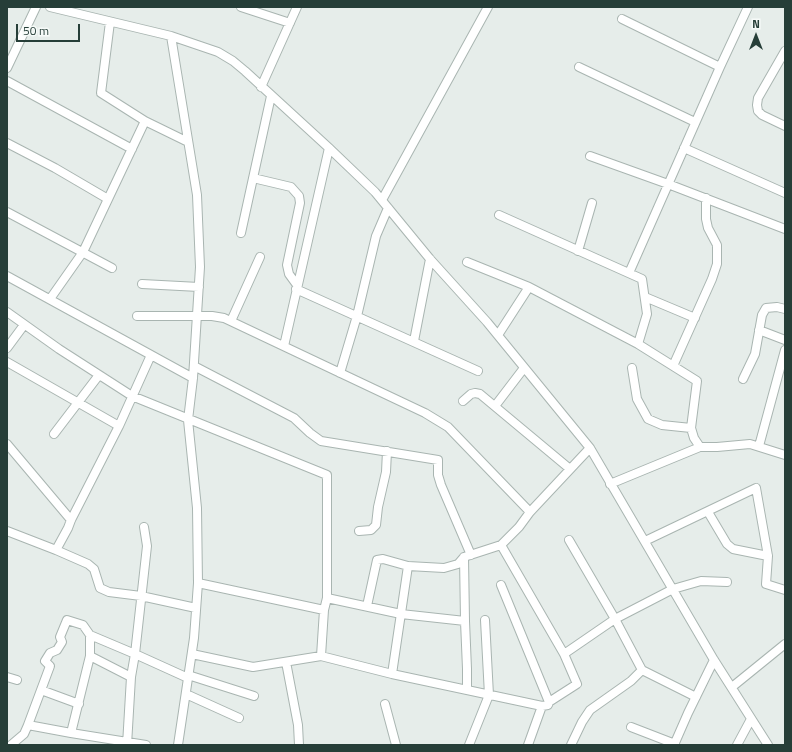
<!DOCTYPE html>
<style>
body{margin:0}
#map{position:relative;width:792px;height:752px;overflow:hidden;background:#e6edea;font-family:"Titillium Web",sans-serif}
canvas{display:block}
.frame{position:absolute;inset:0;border:8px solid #263e38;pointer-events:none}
.north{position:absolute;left:736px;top:16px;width:40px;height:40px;-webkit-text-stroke:3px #f6faf8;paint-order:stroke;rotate:0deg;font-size:11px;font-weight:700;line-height:16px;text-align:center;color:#263e38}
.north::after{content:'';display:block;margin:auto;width:14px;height:18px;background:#263e38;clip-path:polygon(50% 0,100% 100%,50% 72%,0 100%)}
.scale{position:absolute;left:16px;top:24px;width:64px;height:18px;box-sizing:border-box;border:2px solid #263e38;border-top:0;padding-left:5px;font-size:12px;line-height:14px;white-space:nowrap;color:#263e38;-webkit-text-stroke:3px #f6faf8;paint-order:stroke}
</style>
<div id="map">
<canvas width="792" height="752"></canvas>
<div class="frame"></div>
<div class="north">N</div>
<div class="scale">50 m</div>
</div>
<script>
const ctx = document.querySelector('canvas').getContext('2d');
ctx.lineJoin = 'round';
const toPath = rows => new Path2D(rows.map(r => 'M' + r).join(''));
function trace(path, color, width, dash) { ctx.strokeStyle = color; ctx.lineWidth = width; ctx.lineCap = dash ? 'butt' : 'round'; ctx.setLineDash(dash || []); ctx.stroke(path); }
const minor = toPath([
 [50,7,171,36,197,195,200,267,193,378,188,420,197,508,198,583,194,638,178,745],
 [241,7,290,23],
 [622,19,720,67],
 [110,22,101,93,145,121],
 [171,36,218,52,233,61,245,71,329,148,375,192,430,259,487,322,590,448,714,660,768,745],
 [785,51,758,98,757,105,758,111,762,115,785,126],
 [579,67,695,122],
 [7,68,36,7],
 [7,81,132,149],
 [261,87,297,7],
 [7,143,55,168,108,199],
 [684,148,785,193],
 [590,156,668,184,785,229],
 [253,178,291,187,299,196,300,203,287,265,289,274,297,285],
 [382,200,488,7],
 [7,212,112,268],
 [499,215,642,279,647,314,638,344],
 [241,233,271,96],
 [578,251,592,203],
 [467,262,529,287,638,344,697,381,691,428,694,438,700,447],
 [629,273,720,67,748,7],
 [7,276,193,378],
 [142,284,199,287],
 [296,289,478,371],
 [645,297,695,318],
 [50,299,83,252,145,121,188,142],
 [7,312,59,349,132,396,327,475,327,598,324,610,321,656],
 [137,316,212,316,224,318,425,413,448,427,530,512],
 [231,321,260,257],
 [759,330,785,340],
 [498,335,529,287],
 [414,341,430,259],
 [284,346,329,148],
 [7,348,24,325],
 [7,362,119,426],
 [194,366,294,418,310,433,321,441,438,460,438,475,441,485,471,555],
 [673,366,712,279,717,264,717,245,708,228,706,219,706,198],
 [632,368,637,399,648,419,662,425,691,428],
 [340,373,357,316,376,236,388,208],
 [743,379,755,354,762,315,766,308,777,307,785,309],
 [463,401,471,394,475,393,480,394,570,469],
 [495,406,524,368],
 [54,434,99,375],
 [7,444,71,520],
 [759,446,785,350],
 [610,484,700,447,717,447,750,444,785,455],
 [708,512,727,544,733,549,768,556],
 [7,531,56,550,88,564,94,569,100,588,109,592,141,596,196,608],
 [359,531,371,530,376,525,378,507,386,472,387,451],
 [569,540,615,619,642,670,631,681,590,710,582,722,571,745],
 [645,541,756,488,768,556,766,584,785,590],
 [56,550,68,528,71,520,119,426,151,355],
 [464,557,465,621],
 [198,583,324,610],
 [501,585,549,702],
 [327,598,401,614,465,621,467,669,467,690],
 [367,606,377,560,383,559,408,566],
 [192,654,253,667,321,656,392,674,542,706,548,705,549,702,577,684,564,654,501,545],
 [564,654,615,619,673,589,701,581,727,582],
 [90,656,131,677],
 [286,662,298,725,299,745],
 [642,670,696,697],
 [392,674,408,566,444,568,458,564,464,557,501,545,519,527,530,512,590,448],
 [188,675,254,696],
 [7,677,17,680],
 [732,687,785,644],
 [41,690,79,704],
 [186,694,239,718],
 [385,704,396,745],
 [28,725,50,666,45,661,50,653,57,650,62,642,60,637,67,620,83,625,90,635,135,654,188,678],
 [631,727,675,744],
 [71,733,90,656,90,635],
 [11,745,24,734,28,725,71,733,146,745],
 [127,745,131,677,135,654,147,546,144,527],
 [469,745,489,695,485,620],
 [528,745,542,706],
 [674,745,688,713,714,660],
 [737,745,751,719]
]);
trace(minor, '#a9b5b1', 10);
trace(minor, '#fff', 8);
</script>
